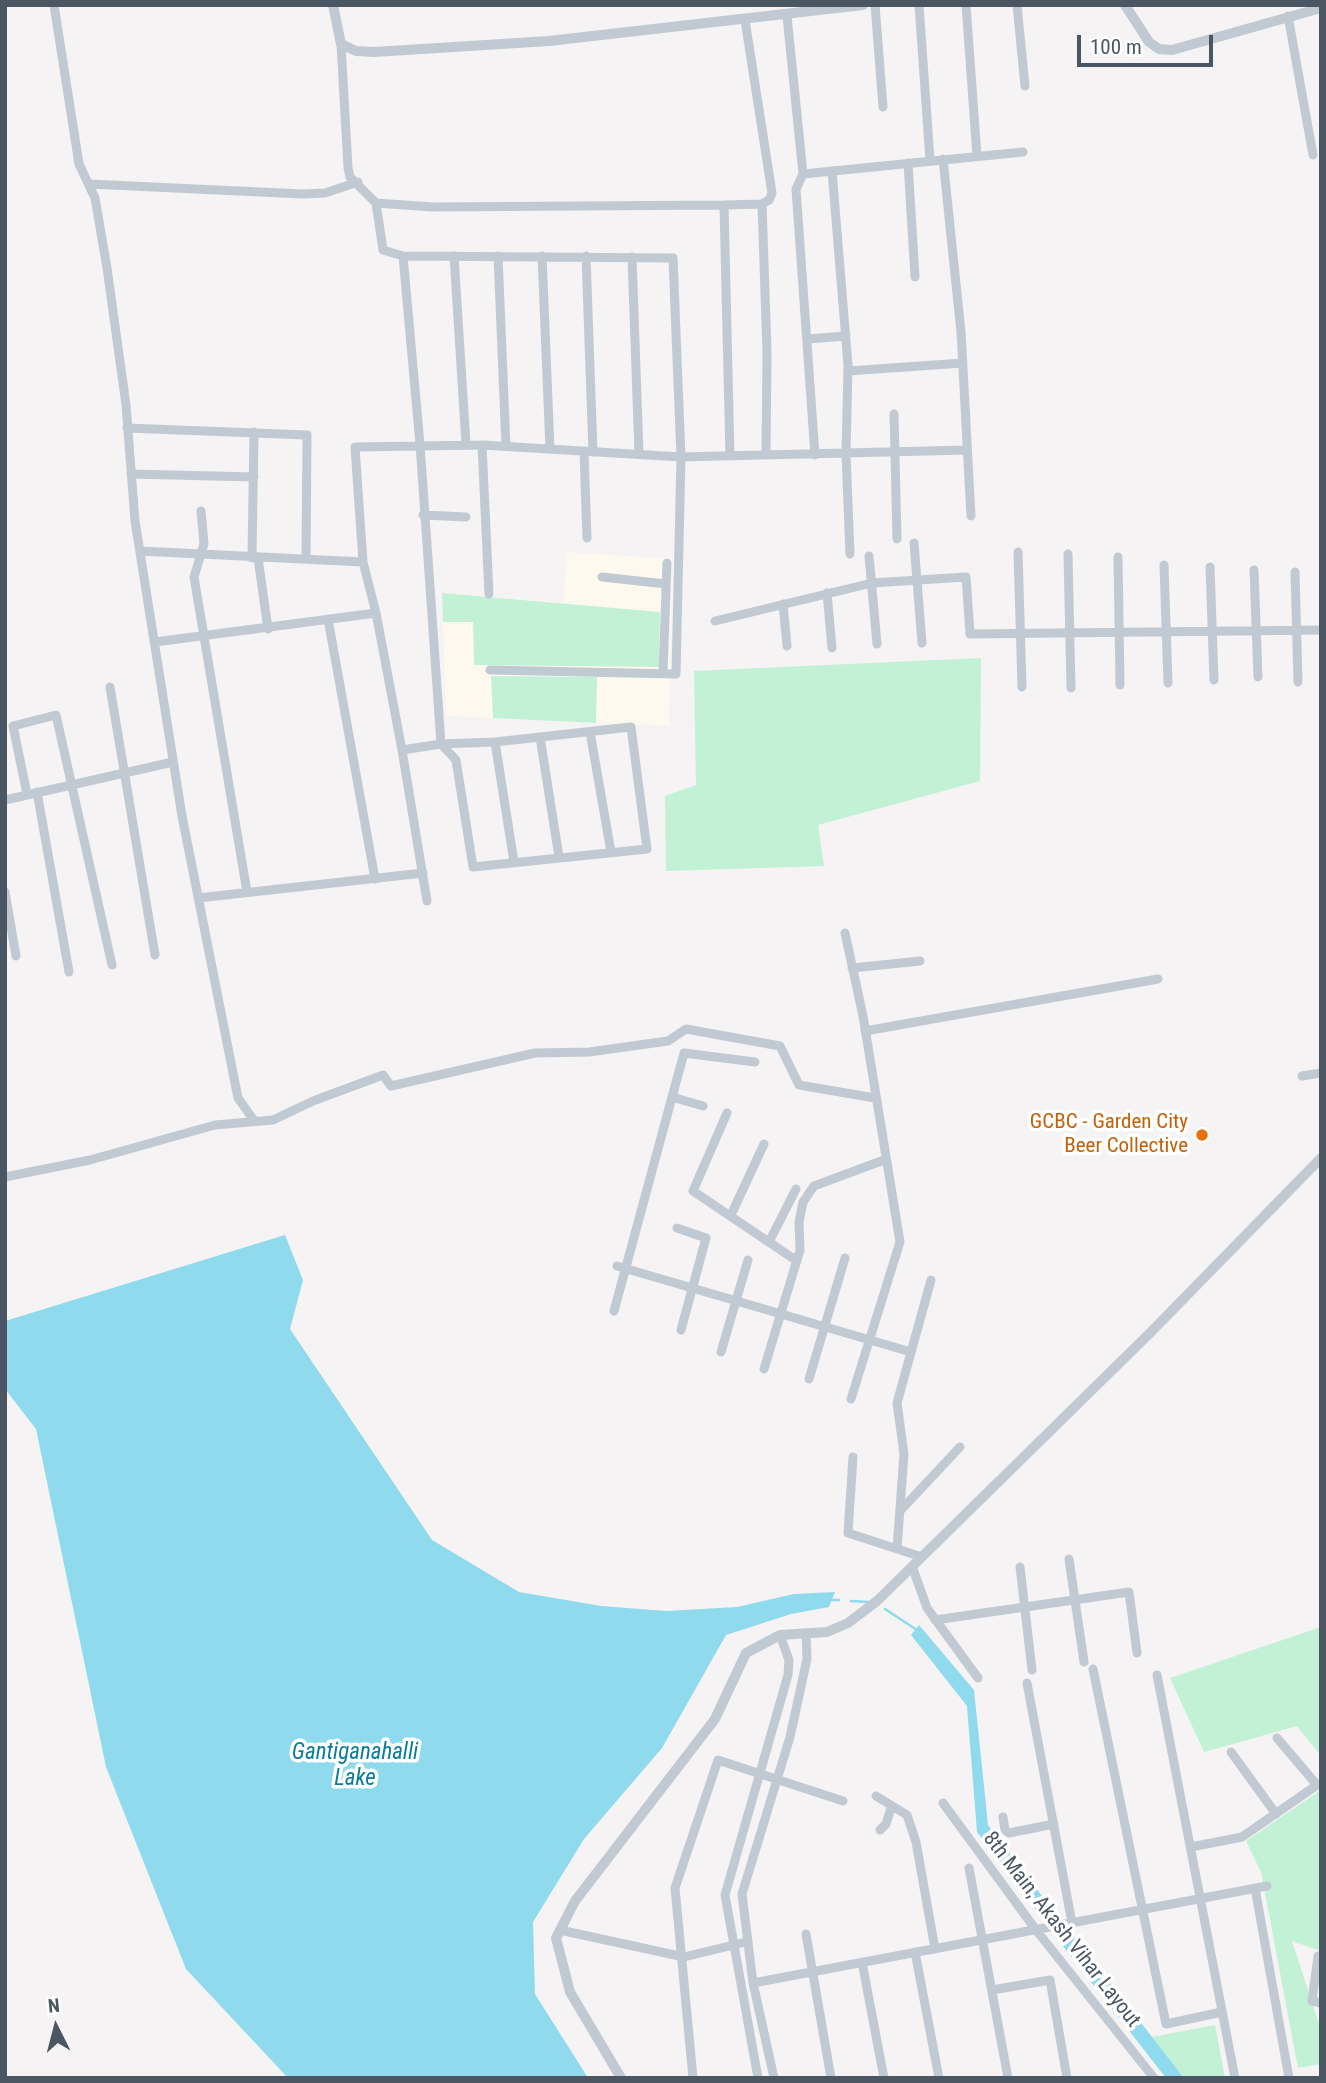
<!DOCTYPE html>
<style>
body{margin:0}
#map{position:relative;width:1326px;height:2083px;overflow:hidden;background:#f5f3f3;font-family:"Roboto Condensed",sans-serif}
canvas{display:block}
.frame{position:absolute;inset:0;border:7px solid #4a5661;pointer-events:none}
.north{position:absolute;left:21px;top:1992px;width:70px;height:70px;-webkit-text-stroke:5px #fff;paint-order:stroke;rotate:354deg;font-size:19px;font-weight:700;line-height:28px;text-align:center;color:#4a5661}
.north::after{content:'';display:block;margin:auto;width:24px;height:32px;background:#4a5661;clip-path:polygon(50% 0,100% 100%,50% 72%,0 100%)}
.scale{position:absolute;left:1077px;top:35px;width:136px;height:32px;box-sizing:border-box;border:4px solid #4a5661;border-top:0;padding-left:9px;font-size:21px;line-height:24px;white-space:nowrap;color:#4a5661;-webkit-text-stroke:5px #fff;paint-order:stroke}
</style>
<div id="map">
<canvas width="1326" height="2083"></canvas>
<div class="frame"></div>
<div class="north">N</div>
<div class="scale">100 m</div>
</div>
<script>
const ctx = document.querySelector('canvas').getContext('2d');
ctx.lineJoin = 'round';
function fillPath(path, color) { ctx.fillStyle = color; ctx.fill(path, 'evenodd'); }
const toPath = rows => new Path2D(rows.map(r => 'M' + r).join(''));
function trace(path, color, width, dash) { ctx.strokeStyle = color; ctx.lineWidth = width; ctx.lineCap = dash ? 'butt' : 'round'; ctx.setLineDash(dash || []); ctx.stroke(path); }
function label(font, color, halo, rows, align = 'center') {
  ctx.font = font + ' "Roboto Condensed",sans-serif'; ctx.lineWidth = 7; ctx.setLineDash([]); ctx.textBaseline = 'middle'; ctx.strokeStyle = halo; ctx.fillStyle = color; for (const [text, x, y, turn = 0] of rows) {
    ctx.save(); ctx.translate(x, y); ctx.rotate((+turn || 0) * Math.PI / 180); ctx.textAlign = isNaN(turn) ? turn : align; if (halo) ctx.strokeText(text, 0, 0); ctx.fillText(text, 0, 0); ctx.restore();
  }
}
const commercial = toPath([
 [567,552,672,559,669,726,446,716,442,593,563,603]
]);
const green = toPath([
 [442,593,660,612,659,667,474,665,473,622,443,622],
 [981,658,980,781,818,825,824,866,666,871,665,796,696,785,694,671],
 [491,676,597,677,596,723,493,718],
 [1321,1627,1321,1756,1297,1726,1204,1752,1170,1678],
 [1321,1790,1321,1951,1292,1941,1321,2030,1321,2064,1298,2068,1261,1872,1246,1841],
 [1215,2025,1225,2078,1184,2078,1152,2037]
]);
const water = toPath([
 [285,1235,303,1280,290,1329,432,1540,519,1592,601,1606,666,1611,737,1607,794,1594,835,1592,829,1607,791,1614,726,1635,662,1748,584,1839,533,1922,535,1994,588,2078,288,2078,186,1969,106,1767,36,1429,5,1389,5,1321],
 [919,1625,974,1690,988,1825,1062,1922,1048,1926,977,1832,967,1706,911,1635],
 [1072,1934,1184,2078,1166,2078,1056,1937]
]);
const stream = toPath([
 [830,1600,839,1600],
 [851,1601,868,1602],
 [885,1609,917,1630]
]);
const minor = toPath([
 [54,5,79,164,95,198,107,268,126,405,135,521,182,816,238,1098,253,1119],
 [875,5,883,107],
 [919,5,930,160],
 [966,5,977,156],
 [1017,5,1025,86],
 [787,16,803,174,796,189,815,455],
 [1288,16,1313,155],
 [341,44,348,168,350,177,376,203,383,250,403,256,673,258,681,457,676,674,490,670],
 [943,159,961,332,971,516],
 [908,163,915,277],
 [832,171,848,365,846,454,850,554],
 [803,174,1023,152],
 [89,184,303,194,325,193,358,182],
 [376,203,433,207,724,205,762,204,769,200,772,193,745,20],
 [762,204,767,352,766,455],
 [724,205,730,456],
 [454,256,466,444],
 [498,256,506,446],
 [542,256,550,449],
 [586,256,593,452],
 [632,257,639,454],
 [807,339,846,336],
 [848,371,963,363],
 [894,414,897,539],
 [127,428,307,435,306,559],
 [482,445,489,594],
 [584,451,587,538],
 [131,474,254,477],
 [201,511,204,544,194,577,247,892],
 [423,515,466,517],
 [914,543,922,643],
 [140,551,363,562],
 [1018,552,1022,687],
 [1068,554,1071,688],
 [869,556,877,644],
 [1118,557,1120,685],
 [252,558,254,432],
 [258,558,268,629],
 [1164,565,1168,683],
 [1210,567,1214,680],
 [1254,570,1258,677],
 [1295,572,1298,682],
 [602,577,666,584],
 [827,593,832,648],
 [783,604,787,646],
 [328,619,375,879],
 [715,621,872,583,966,577,970,634,1321,630],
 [155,642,376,613],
 [663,673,667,563],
 [110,687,155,955],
 [590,732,611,852],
 [540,737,559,857],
 [495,742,514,862],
 [402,750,441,744,495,742,631,727,647,849,473,867,456,760,441,744,420,444,403,256],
 [37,792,69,972],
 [27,794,13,726,56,715,112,965],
 [5,800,173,762],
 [5,892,16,956],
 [198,898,423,873],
 [427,901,402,750,376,613,363,562,355,447,482,445,681,457,967,450],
 [845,933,863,1016,900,1242,851,1399],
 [852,968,920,961],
 [865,1031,1158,979],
 [1302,1076,1321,1073],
 [672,1097,703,1106],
 [727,1113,693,1191,797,1261],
 [5,1177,90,1160,215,1125,273,1120,313,1101,383,1075,391,1086,535,1053,589,1052,668,1041,686,1029,780,1046,799,1085,875,1098],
 [731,1215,764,1144],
 [677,1228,706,1238,681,1330],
 [770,1240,796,1189],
 [617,1266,911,1352],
 [614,1311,684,1053,755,1062],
 [721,1352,748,1260],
 [764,1369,800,1250,799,1222,803,1202,814,1186,884,1160],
 [809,1379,845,1258],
 [853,1457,848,1533,922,1557],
 [900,1511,960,1447],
 [897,1549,904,1454,897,1403,931,1280],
 [1069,1559,1084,1662],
 [912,1566,927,1608,978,1678],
 [1020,1567,1032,1670],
 [935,1620,1129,1592,1137,1653],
 [1093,1669,1166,2024,1222,2012],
 [1157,1675,1235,2078],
 [1027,1683,1072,1923],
 [1231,1752,1276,1814],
 [876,1796,907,1815,916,1842,935,1949],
 [943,1803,1036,1930,1154,2078],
 [1003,1817,1005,1830,1009,1833,1054,1824],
 [880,1830,886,1824,891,1808],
 [1191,1847,1242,1837,1317,1785,1277,1738],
 [969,1868,1008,2078],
 [1255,1888,1289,2078],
 [560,1930,684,1957,746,1942],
 [806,1934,831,2078],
 [915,1952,939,2078],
 [1318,1956,1312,2001,1321,2003],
 [862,1962,884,2078],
 [753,1983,1267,1886],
 [992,1990,1050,1980,1067,2078],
 [693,2078,675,1888,718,1760,843,1801],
 [758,2078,725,1895,788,1675,789,1660,780,1635],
 [774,2078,753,1983,742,1894,790,1737,807,1659,806,1634]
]);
const tertiary = toPath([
 [333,5,341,44,356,51,374,52,549,41,863,5],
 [1125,5,1149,42,1159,49,1172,50,1321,8],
 [621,2078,570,1992,556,1938,575,1901,715,1719,746,1653,780,1635,827,1632,848,1623,877,1601,1151,1332,1321,1158]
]);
const markers = [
 [1202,1135,7,"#e8710a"]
];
const foodNames = [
 ["GCBC - Garden City",1188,1123],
 ["Beer Collective",1188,1147]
];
const streetNames = [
 ["8th Main, Akash Vihar Layout",1061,1930,52]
];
const waterNames = [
 ["Gantiganahalli",355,1753],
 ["Lake",355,1779]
];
fillPath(commercial, '#fdf9ef');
fillPath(green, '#c3f1d5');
fillPath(water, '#90daee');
trace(stream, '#90daee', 2.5);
trace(minor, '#c1cad2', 9);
trace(tertiary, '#c1cad2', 10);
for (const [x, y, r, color] of markers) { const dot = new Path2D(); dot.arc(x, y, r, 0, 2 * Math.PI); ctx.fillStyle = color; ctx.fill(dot); trace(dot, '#fff', 2.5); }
label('21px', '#c56008', '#fff', foodNames, 'right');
label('21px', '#4a5661', '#fff', streetNames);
label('italic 23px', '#0c7c9b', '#fff', waterNames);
</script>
